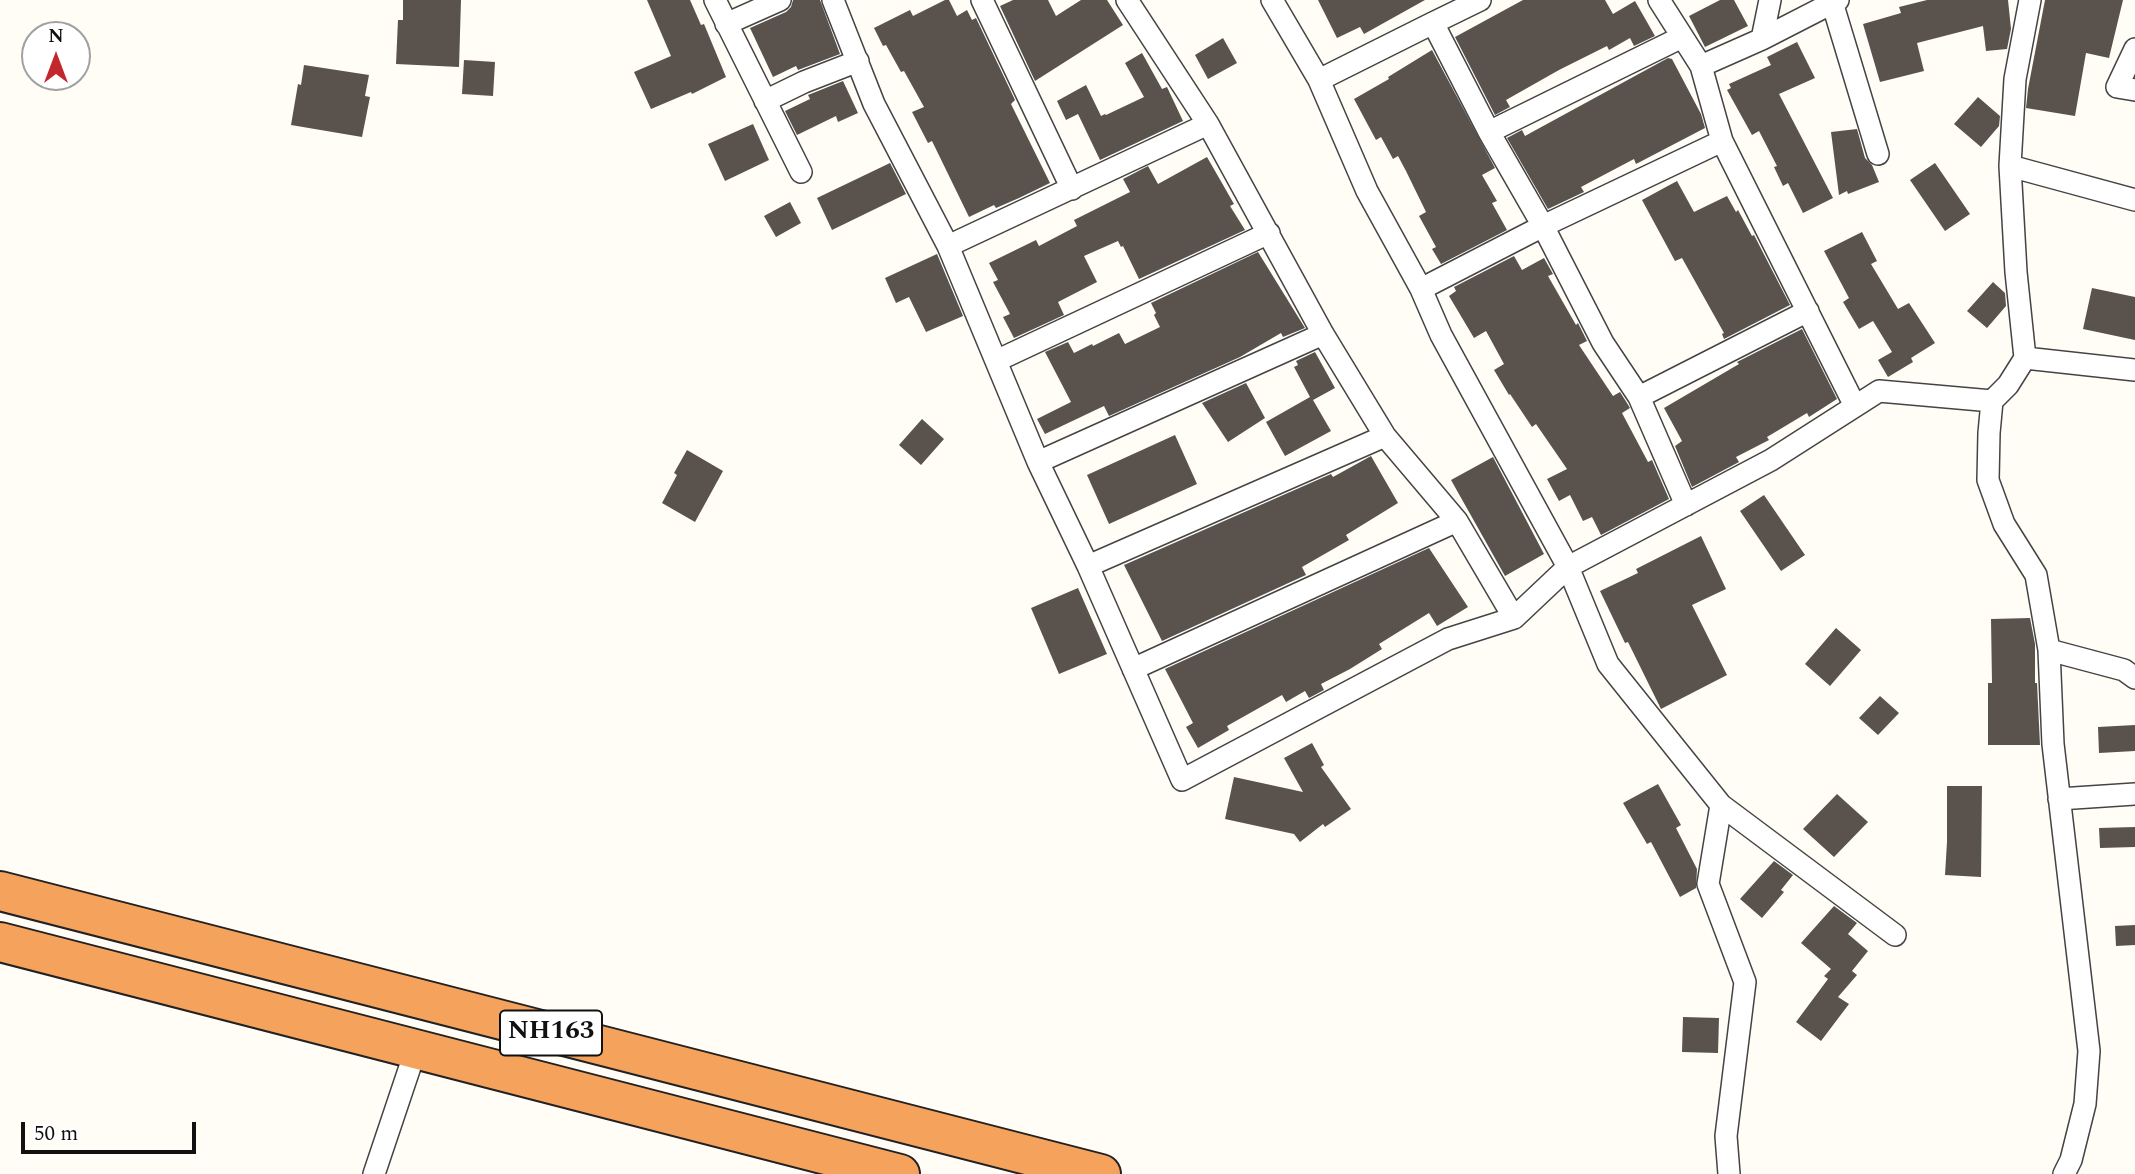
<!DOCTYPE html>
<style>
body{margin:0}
#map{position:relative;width:2135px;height:1174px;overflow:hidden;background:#fffdf5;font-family:Spectral,serif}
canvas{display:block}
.north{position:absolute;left:21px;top:21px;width:70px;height:70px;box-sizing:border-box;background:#fff;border:2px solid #a0a0a0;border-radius:50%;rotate:0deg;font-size:19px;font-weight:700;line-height:28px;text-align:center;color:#111}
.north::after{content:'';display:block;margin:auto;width:24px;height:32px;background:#c4262e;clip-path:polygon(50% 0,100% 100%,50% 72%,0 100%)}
.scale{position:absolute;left:21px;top:1122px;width:175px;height:32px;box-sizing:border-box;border:4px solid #111;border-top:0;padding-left:9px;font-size:21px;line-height:24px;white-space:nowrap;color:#111;-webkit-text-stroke:5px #fff;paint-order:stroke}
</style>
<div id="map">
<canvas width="2135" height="1174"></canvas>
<div class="north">N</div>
<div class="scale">50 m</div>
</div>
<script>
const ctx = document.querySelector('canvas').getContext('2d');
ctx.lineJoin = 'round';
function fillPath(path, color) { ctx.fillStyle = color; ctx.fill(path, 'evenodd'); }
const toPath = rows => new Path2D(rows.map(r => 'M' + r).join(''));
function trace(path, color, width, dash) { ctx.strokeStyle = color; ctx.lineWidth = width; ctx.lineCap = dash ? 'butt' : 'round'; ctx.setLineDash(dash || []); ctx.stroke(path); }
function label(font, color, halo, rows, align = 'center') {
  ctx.font = font + ' Spectral,serif'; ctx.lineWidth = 7; ctx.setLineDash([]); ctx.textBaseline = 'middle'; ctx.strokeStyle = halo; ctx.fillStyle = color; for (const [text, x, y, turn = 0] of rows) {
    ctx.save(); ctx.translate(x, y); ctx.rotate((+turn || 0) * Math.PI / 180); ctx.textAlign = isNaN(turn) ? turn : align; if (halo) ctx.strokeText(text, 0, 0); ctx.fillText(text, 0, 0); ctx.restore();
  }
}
const building = toPath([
 [403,0,461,0,459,67,396,64,398,20,403,20],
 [647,0,690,0,701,25,704,24,726,77,692,94,691,92,651,109,634,72,671,56],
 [793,0,820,0,840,54,798,70,796,66,773,77,750,28,786,12,791,7],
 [945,0,949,0,957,16,967,10,972,20,976,18,1015,100,1011,104,1050,183,1019,198,996,208,994,205,969,217,932,141,928,143,912,112,924,107,904,71,901,72,886,45,883,46,874,28,910,10,913,16],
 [1013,0,1048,0,1056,16,1081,0,1107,0,1123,25,1035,81,1000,6],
 [1318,0,1425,0,1364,34,1360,27,1337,38],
 [1523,0,1605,0,1613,14,1635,1,1655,36,1634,46,1630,38,1609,50,1607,46,1559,70,1506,100,1510,107,1495,115,1455,37],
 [1720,0,1734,0,1748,26,1705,47,1689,16],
 [1927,0,2008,0,2011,29,2007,49,1986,51,1983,26,1917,43,1924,71,1880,82,1863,24,1901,13,1899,7],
 [2045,0,2123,0,2109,58,2086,53,2075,116,2026,108,2028,89],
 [1223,38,1237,63,1208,79,1195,55],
 [1797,42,1815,78,1779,94,1833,198,1803,213,1788,183,1783,186,1774,167,1777,166,1759,131,1752,135,1727,90,1731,88,1729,84,1771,65,1767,57],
 [1432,50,1495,168,1482,175,1497,201,1492,203,1507,230,1441,264,1432,249,1436,247,1419,216,1426,212,1406,171,1398,156,1393,159,1381,137,1376,140,1354,99,1389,79,1388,77],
 [1142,53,1162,89,1167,87,1183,121,1100,160,1078,114,1066,120,1057,101,1086,85,1101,116,1105,114,1106,115,1144,97,1125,63],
 [1668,58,1672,59,1701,114,1705,128,1636,164,1634,159,1581,187,1584,192,1548,209,1507,138,1522,130,1525,136,1534,131],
 [464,60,495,62,493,96,462,94],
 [304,65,369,75,365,96,370,97,362,137,291,125,298,84,301,85],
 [843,81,858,113,838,122,836,116,797,135,785,111,810,99,808,95],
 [1978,97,2000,116,1999,126,1981,147,1954,124],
 [753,124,769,160,725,181,708,144],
 [1857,129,1865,158,1872,165,1879,182,1848,194,1847,191,1839,195,1831,132],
 [1207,157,1234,204,1230,206,1245,230,1139,279,1123,246,1121,247,1118,241,1084,256,1097,282,1058,302,1064,315,1014,338,1003,317,1010,314,993,282,998,280,989,263,1036,240,1039,246,1077,226,1074,220,1130,192,1123,179,1148,166,1158,184],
 [890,163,906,194,832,230,817,198],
 [1935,163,1970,214,1945,231,1910,180],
 [1677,181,1694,212,1727,196,1736,212,1738,210,1752,236,1754,235,1790,305,1724,339,1722,334,1724,333,1682,258,1675,261,1642,200],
 [790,202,801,223,776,237,764,216],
 [1862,232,1877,261,1871,264,1898,309,1909,303,1935,343,1911,358,1913,362,1888,377,1878,360,1892,352,1873,321,1859,329,1843,302,1849,298,1824,251],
 [1258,252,1305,328,1283,337,1281,333,1240,357,1109,416,1104,406,1045,434,1037,419,1071,402,1045,352,1068,342,1074,353,1092,344,1093,346,1119,333,1125,344,1160,327,1154,315,1156,313,1151,303],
 [937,254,963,316,926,332,909,297,896,303,885,278],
 [1514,256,1522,270,1544,258,1553,274,1548,276,1576,325,1578,323,1587,341,1579,345,1613,396,1620,392,1627,403,1630,408,1622,413,1648,462,1652,460,1669,499,1601,535,1592,517,1583,521,1570,495,1559,501,1547,479,1567,469,1536,424,1532,427,1510,394,1509,395,1494,370,1504,364,1486,331,1474,338,1449,296,1456,291,1454,287],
 [1993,282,2005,293,2006,306,1987,328,1967,311],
 [2092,288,2135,297,2135,340,2083,329],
 [1802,329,1837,399,1809,417,1807,413,1767,437,1769,440,1736,457,1739,462,1692,487,1675,446,1682,441,1664,408,1739,364,1737,362],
 [1315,352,1335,388,1313,400,1331,431,1285,456,1266,422,1310,397,1294,367,1298,365,1296,361],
 [1246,383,1265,418,1228,442,1202,403],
 [922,419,944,439,921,465,899,445],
 [1175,435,1197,484,1109,524,1087,475],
 [687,450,723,471,695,522,662,503,677,475,674,473],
 [1371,456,1398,503,1346,535,1349,540,1302,567,1306,575,1162,641,1124,565,1331,474,1333,477],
 [1493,457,1544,554,1505,576,1451,480],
 [1764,495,1805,555,1781,571,1740,511],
 [1701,536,1726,589,1692,605,1727,675,1661,709,1628,642,1625,643,1600,591,1638,573,1636,569],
 [1429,548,1468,607,1437,626,1429,613,1379,644,1382,649,1350,669,1321,684,1324,690,1309,698,1305,691,1286,702,1282,695,1227,726,1229,730,1198,748,1186,727,1193,723,1165,669],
 [1078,588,1107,654,1059,674,1031,608],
 [2030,618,2035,644,2035,683,2037,683,2040,745,1988,745,1988,683,1992,683,1991,619],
 [1836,628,1861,650,1830,686,1805,664],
 [1880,696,1899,713,1878,735,1859,718],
 [2135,725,2135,751,2099,753,2098,727],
 [1312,743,1324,765,1321,767,1351,809,1325,827,1323,824,1300,842,1294,834,1225,819,1234,777,1303,792,1284,758],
 [1658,784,1681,825,1676,828,1697,869,1696,888,1680,897,1651,842,1647,844,1623,803],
 [1947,786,1982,786,1981,877,1945,875,1947,842],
 [1837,794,1868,822,1834,857,1803,829],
 [2135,827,2135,847,2100,848,2099,828],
 [1774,861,1793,875,1781,890,1784,892,1762,918,1740,899],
 [1834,906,1857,923,1848,934,1868,951,1852,971,1857,975,1838,997,1849,1004,1821,1041,1796,1022,1828,979,1824,976,1831,969,1801,943],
 [2135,925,2135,945,2116,946,2115,926],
 [1683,1017,1719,1018,1718,1053,1682,1052]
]);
const street = toPath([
 [715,0,801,172],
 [833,0,874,104,948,246,1038,462,1088,566,1182,780,1448,639,1514,618,1568,567,1771,460,1879,391,1992,401,2008,385,2025,358,2016,272,2010,166,2015,79,2030,0],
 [982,0,1072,189],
 [1127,0,1208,124,1323,334,1385,436,1457,521,1514,618],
 [1272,0,1319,80,1367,191,1421,289,1441,335,1568,567,1608,664,1721,805,1895,935],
 [1659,0,1701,66,1722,141,1855,406],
 [1832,2,1878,154],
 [1433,23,1480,0],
 [726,24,780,0],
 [1762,39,1770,0],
 [2135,49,2117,87,2135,90],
 [1701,66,1762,39,1838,0],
 [1319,80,1433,23,1489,132,1682,37],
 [765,101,804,82,858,61],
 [1489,132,1543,226,1603,343,1639,397,1686,505],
 [2010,166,2135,200],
 [948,246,1208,124],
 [1421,289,1543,226,1722,141],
 [2025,358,2135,370],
 [996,361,1269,233],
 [1639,397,1808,311],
 [1992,401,1989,433,1988,480,2004,524,2036,575,2049,650,2053,744,2089,1051,2085,1104,2071,1160,2064,1174],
 [1038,462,1323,334],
 [1088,566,1385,436],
 [2049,650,2124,670,2135,678],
 [1133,669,1457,521],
 [2059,799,2135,794],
 [1721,805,1708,884,1745,982,1726,1136,1729,1174],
 [374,1174,416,1049]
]);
const highway = toPath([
 [0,891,1101,1174],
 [0,942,900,1174]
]);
const shields = [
 [551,1033,102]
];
const shieldNames = [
 ["NH163",551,1033]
];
fillPath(building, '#5a524d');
trace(street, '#444', 24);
trace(highway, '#222', 42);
trace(street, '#fff', 21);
trace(highway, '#f5a25d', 38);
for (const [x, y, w] of shields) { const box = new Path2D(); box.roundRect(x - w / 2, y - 22.5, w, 45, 5); ctx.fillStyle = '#fff'; ctx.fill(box); trace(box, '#111', 2); }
label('bold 26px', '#111', null, shieldNames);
</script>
